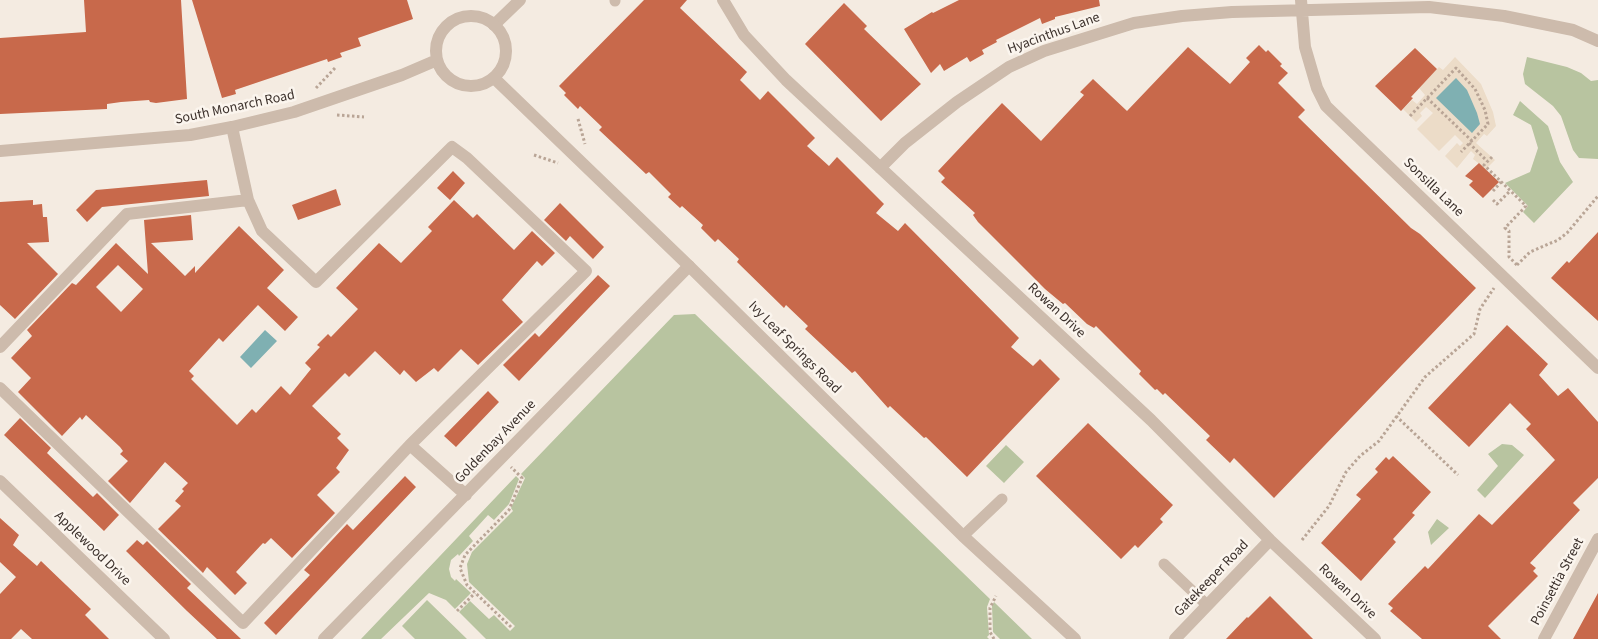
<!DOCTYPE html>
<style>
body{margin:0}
canvas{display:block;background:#f4ebe1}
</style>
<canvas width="1598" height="639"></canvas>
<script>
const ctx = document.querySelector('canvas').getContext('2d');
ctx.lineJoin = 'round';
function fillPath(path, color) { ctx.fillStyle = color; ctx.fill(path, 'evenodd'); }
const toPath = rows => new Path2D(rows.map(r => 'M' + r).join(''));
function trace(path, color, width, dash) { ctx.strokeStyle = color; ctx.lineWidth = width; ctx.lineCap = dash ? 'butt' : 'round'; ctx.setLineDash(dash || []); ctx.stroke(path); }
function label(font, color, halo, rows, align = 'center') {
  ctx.font = font + ' "Source Sans 3",sans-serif'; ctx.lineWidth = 5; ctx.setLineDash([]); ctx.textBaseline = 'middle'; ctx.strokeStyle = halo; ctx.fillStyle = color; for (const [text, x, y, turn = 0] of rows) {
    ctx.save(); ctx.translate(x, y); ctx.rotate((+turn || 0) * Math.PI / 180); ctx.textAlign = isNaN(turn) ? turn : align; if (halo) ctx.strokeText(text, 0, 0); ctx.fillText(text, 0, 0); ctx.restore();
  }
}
const green = toPath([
 [1527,57,1567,67,1581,73,1591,81,1598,80,1598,159,1579,158,1573,150,1561,116,1553,106,1525,84,1523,74],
 [1520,101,1548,126,1560,162,1573,182,1534,223,1523,212,1528,206,1505,183,1530,172,1538,148,1531,125,1513,115],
 [695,314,990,599,987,607,989,635,987,637,989,639,486,639,459,612,470,601,489,619,494,615,510,631,515,626,469,582,467,564,472,552,513,511,511,508,525,478,521,474,674,315],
 [1502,444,1512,445,1524,455,1485,498,1477,490,1498,466,1488,454],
 [1006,445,1024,462,1004,483,986,466],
 [516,476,519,479,509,504,494,520,488,515,469,536,473,541,459,556,458,554,451,560,449,569,451,577,455,581,456,579,471,593,455,609,446,600,429,593,381,639,361,639],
 [1437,519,1449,528,1431,545,1428,532],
 [427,600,467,639,415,639,402,626],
 [994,602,1032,639,1000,639,993,632,992,606]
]);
const plaza = toPath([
 [1455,57,1481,84,1493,112,1496,126,1487,136,1484,134,1476,143,1495,160,1486,169,1473,159,1475,155,1471,151,1457,168,1445,156,1457,143,1460,146,1463,143,1455,135,1439,151,1417,129,1433,113,1426,107,1420,113,1422,116,1416,122,1403,109,1412,100,1417,104,1425,95,1419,88,1439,67,1443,70]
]);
const water = toPath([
 [1456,78,1467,90,1477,113,1480,124,1472,133,1436,98],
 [265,330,277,341,251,368,240,357]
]);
const building = toPath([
 [84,0,181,0,187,99,156,103,150,102,149,100,121,102,107,104,107,109,0,114,0,38,86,32],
 [192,0,407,0,413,19,358,38,361,46,340,53,342,57,328,62,327,59,235,90,236,94,222,98],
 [644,0,687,0,680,8,747,72,740,80,760,100,768,91,815,138,807,146,829,166,837,157,884,204,876,213,898,231,905,223,1019,338,1011,347,1033,366,1040,359,1060,379,967,477,926,437,924,438,890,406,888,408,855,371,852,373,805,329,808,326,786,305,784,308,737,262,739,259,718,239,715,242,701,228,703,225,682,206,680,208,668,197,671,194,649,172,646,174,599,130,602,127,580,106,578,109,564,95,566,93,559,86],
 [959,0,1099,0,1100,6,1055,17,1055,19,1042,24,1040,18,996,40,997,42,982,50,984,54,970,62,967,57,944,71,940,64,931,73,904,29,932,12,933,13],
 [844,3,867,26,864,29,921,84,881,121,805,44],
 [1259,45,1266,52,1268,50,1282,64,1280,66,1288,73,1278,83,1305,110,1298,117,1411,228,1420,234,1476,288,1274,498,1234,458,1230,463,1206,440,1210,436,1165,393,1163,395,1157,389,1155,390,1139,374,1141,371,1096,326,1094,328,1087,324,1065,303,1063,304,1045,289,978,222,973,215,975,213,941,182,945,178,938,171,1002,103,1041,141,1084,95,1080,92,1093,79,1127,111,1188,47,1230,84,1250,62,1246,58],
 [1415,48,1437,69,1411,97,1413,98,1401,111,1375,86],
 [1479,163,1499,182,1483,198,1469,185,1473,181,1465,176],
 [453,171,465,183,450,200,437,188],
 [207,180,209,196,102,207,87,222,76,210,96,190],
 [336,189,341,205,298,220,292,205],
 [33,200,33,205,42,204,43,217,47,217,49,242,27,243,58,274,15,319,0,305,0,202],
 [454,200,473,218,477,214,514,250,532,231,555,253,542,266,537,261,502,300,523,322,478,365,461,349,438,372,434,368,416,382,404,370,400,375,375,351,349,377,345,373,312,406,341,434,337,438,349,450,336,468,340,472,317,495,335,513,292,558,271,538,265,544,263,543,236,572,247,583,235,595,207,567,203,573,158,529,181,506,175,501,184,491,182,489,188,483,165,462,130,503,108,481,128,461,120,454,123,451,120,447,86,415,82,420,80,417,62,436,18,392,31,378,11,358,32,336,27,330,72,283,76,285,116,243,148,274,144,220,191,215,193,240,151,243,185,276,195,266,195,273,239,226,284,270,267,288,298,317,285,331,258,305,223,342,219,338,189,371,194,376,191,379,237,425,252,409,256,413,281,386,290,395,311,369,305,363,320,347,317,345,328,334,331,337,358,309,336,288,379,243,401,263,432,231,428,227],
 [118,265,143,289,121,312,96,287],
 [560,203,604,247,593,259,570,236,566,241,544,220],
 [1598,232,1598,321,1551,278,1567,261,1569,263],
 [598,275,610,286,519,381,503,365,535,333,539,337],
 [1507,325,1548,364,1539,375,1558,396,1568,388,1598,422,1598,478,1573,503,1580,510,1530,563,1536,568,1533,571,1538,576,1488,626,1501,639,1422,639,1390,611,1393,608,1388,604,1425,566,1428,569,1479,514,1492,525,1555,460,1526,429,1531,424,1510,403,1469,447,1428,408],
 [488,391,499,402,456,447,444,436],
 [20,418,51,448,47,453,93,497,97,493,119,515,104,531,4,435],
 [1088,423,1173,505,1160,519,1163,522,1138,548,1135,545,1121,559,1036,476],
 [1393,456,1431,492,1412,513,1415,515,1393,539,1396,542,1361,581,1321,543,1361,499,1356,495,1378,472,1375,469,1386,457,1389,460],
 [405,476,416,487,276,635,264,623,310,575,304,570,347,524,353,530],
 [0,518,19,535,13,545,37,566,41,561,91,609,85,615,109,639,32,639,21,629,11,639,0,639,0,594,16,577,0,562],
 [137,540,143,545,147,541,191,584,187,588,241,639,217,639,187,611,126,551],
 [1598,593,1598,639,1573,639],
 [1270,596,1313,639,1226,639,1247,617,1248,618]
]);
const path = toPath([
 [316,88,336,67],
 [1427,98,1472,141],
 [337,115,364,117],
 [1410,116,1456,68,1475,89,1485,110,1488,124,1461,152],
 [578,119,585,144],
 [1469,143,1487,161],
 [534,155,558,163],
 [1492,157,1484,165,1526,206,1505,228,1509,231,1509,257,1517,265],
 [1493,191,1501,182],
 [1493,200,1497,204,1510,191],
 [1517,265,1530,252,1558,240,1567,233,1598,196],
 [1396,416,1458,475],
 [1302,540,1329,506,1346,472,1360,456,1379,441,1425,377,1474,334,1480,309,1494,288],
 [457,611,475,593],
 [511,627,467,585,460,568,465,555,509,510,522,478,511,467],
 [994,639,990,632,990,608,996,596]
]);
const service = toPath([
 [615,1,615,0],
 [963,536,1002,499],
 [1164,564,1207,605]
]);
const minor = toPath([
 [723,0,744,35,786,80,1151,420,1270,540,1375,639],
 [1301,0,1305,47,1317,88,1326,106,1598,368],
 [494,25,520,0],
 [880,168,905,143,957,102,1009,67,1044,51,1134,23,1182,16,1232,12,1429,7,1504,16,1573,30,1598,41],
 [0,347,127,214,248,200],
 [0,388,243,623,410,445,586,271,467,158,452,147,316,282,262,231,248,200,232,127],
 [410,445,466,495],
 [0,481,164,639],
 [324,639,689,266],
 [1175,639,1270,540],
 [1544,639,1598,539]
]);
const tertiary = toPath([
 '436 51a35 35 0 1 1 70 0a35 35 0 1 1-70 0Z',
 [494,78,689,266,963,536,1075,639],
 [0,151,190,135,232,127,294,112,402,75,437,60]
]);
const streetNames = [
 ["Hyacinthus Lane",1054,34,-20],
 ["South Monarch Road",235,108,-12],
 ["Sonsilla Lane",1433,188,44],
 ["Rowan Drive",1056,311,43],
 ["Ivy Leaf Springs Road",794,348,45],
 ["Goldenbay Avenue",496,442,-46],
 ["Applewood Drive",92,549,44],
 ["Gatekeeper Road",1212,579,-46],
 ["Poinsettia Street",1558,582,-62],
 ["Rowan Drive",1347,592,43]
];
fillPath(green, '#b8c4a0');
fillPath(plaza, '#ecdcc8');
fillPath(water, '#7fb0b2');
fillPath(building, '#c8694b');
trace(path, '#b9a596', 3, [2.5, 2.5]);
trace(service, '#cdbbac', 11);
trace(minor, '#cdbbac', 12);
trace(tertiary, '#cdbbac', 12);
label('14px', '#3b302b', '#fbf5ee', streetNames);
</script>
